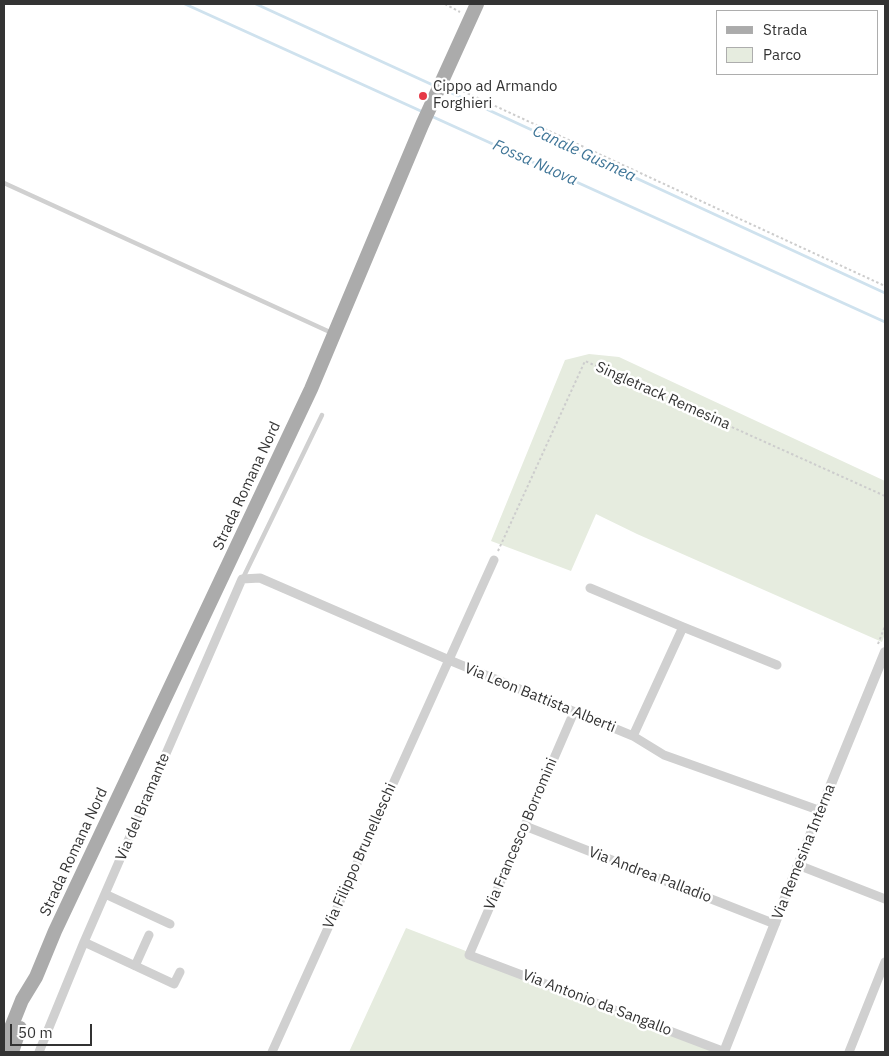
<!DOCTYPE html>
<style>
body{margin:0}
#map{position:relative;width:889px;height:1056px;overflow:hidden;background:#fff;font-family:"IBM Plex Sans",sans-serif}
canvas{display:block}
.frame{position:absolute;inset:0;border:5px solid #333;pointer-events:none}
.legend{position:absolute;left:716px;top:10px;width:162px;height:65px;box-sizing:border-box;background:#fff;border:1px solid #adadad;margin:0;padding:6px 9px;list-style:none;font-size:15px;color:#333}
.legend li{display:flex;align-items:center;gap:10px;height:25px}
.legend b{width:25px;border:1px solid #adadad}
.scale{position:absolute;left:10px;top:1024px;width:82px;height:22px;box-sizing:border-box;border:2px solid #333;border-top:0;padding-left:6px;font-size:15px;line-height:18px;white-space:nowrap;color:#333;-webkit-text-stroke:4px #fff;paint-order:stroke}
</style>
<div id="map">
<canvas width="889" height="1056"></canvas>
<div class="frame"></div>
<ul class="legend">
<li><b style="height:6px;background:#ababab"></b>Strada</li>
<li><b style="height:14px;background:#e6ecdf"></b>Parco</li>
</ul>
<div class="scale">50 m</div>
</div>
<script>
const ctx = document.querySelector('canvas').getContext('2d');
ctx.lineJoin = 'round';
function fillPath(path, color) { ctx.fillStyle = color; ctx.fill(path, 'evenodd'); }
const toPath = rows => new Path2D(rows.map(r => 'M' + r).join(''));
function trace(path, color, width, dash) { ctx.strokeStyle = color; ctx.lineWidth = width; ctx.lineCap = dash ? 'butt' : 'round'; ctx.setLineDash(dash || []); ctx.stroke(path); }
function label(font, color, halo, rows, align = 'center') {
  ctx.font = font + ' "IBM Plex Sans",sans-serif'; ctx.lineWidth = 5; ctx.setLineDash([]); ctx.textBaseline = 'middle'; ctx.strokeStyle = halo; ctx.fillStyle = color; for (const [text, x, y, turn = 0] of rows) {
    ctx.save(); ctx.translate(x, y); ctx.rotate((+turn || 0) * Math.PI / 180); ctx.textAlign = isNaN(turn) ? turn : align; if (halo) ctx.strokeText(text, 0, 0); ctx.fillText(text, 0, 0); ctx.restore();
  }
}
const green = toPath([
 [589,354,619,357,885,481,885,634,882,642,637,534,596,514,571,571,491,541,565,360],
 [406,928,718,1048,717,1052,349,1052]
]);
const stream = toPath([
 [185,4,423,112],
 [256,4,435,86],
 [443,89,885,293],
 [431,116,885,322]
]);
const path = toPath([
 [445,4,460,12],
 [454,87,885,286],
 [498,551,585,361,885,496],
 [878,644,885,626]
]);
const service = toPath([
 [4,183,332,333],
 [243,578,322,415]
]);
const minor = toPath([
 [590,588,683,627,777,665],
 [574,712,469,955,725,1052],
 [633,736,683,627],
 [525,826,775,924],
 [798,865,885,899],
 [105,894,170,924],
 [84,942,174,984,180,972],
 [135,966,149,935],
 [39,1052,84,942,242,579,260,578,449,660,633,736,664,755,821,811],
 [272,1052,494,560],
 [849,1052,885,962]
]);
const tertiary = toPath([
 [724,1052,798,865,885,652]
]);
const primary = toPath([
 [4,1045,22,1000,36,977,55,931,311,389,422,125,477,4],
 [12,1052,20,1028]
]);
const markers = [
 [423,96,5,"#e63946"]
];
const poiNames = [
 ["Cippo ad Armando",433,87],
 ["Forghieri",433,104]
];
const streetNames = [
 ["Singletrack Remesina",663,396,24],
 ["Strada Romana Nord",247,486,-65],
 ["Via Leon Battista Alberti",540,698,22],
 ["Via del Bramante",143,807,-67],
 ["Via Francesco Borromini",521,834,-67],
 ["Strada Romana Nord",74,852,-65],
 ["Via Remesina Interna",804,852,-68],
 ["Via Filippo Brunelleschi",360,856,-66],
 ["Via Andrea Palladio",650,875,21],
 ["Via Antonio da Sangallo",597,1003,21]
];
const waterNames = [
 ["Canale Gusmea",584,154,25],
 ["Fossa Nuova",535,163,24]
];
fillPath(green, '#e6ecdf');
trace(stream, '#cfe2ee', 3);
trace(path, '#cdcdcd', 2, [2.5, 2.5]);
trace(service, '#d0d0d0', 4.5);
trace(minor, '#d0d0d0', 9);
trace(tertiary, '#d0d0d0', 10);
trace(primary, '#ababab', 14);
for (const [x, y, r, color] of markers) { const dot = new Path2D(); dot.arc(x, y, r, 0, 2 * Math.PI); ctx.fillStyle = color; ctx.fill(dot); trace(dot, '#fff', 2); }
label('15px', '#333', '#fff', poiNames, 'left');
label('15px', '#333', '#fff', streetNames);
label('italic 16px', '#3f7597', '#fff', waterNames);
</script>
